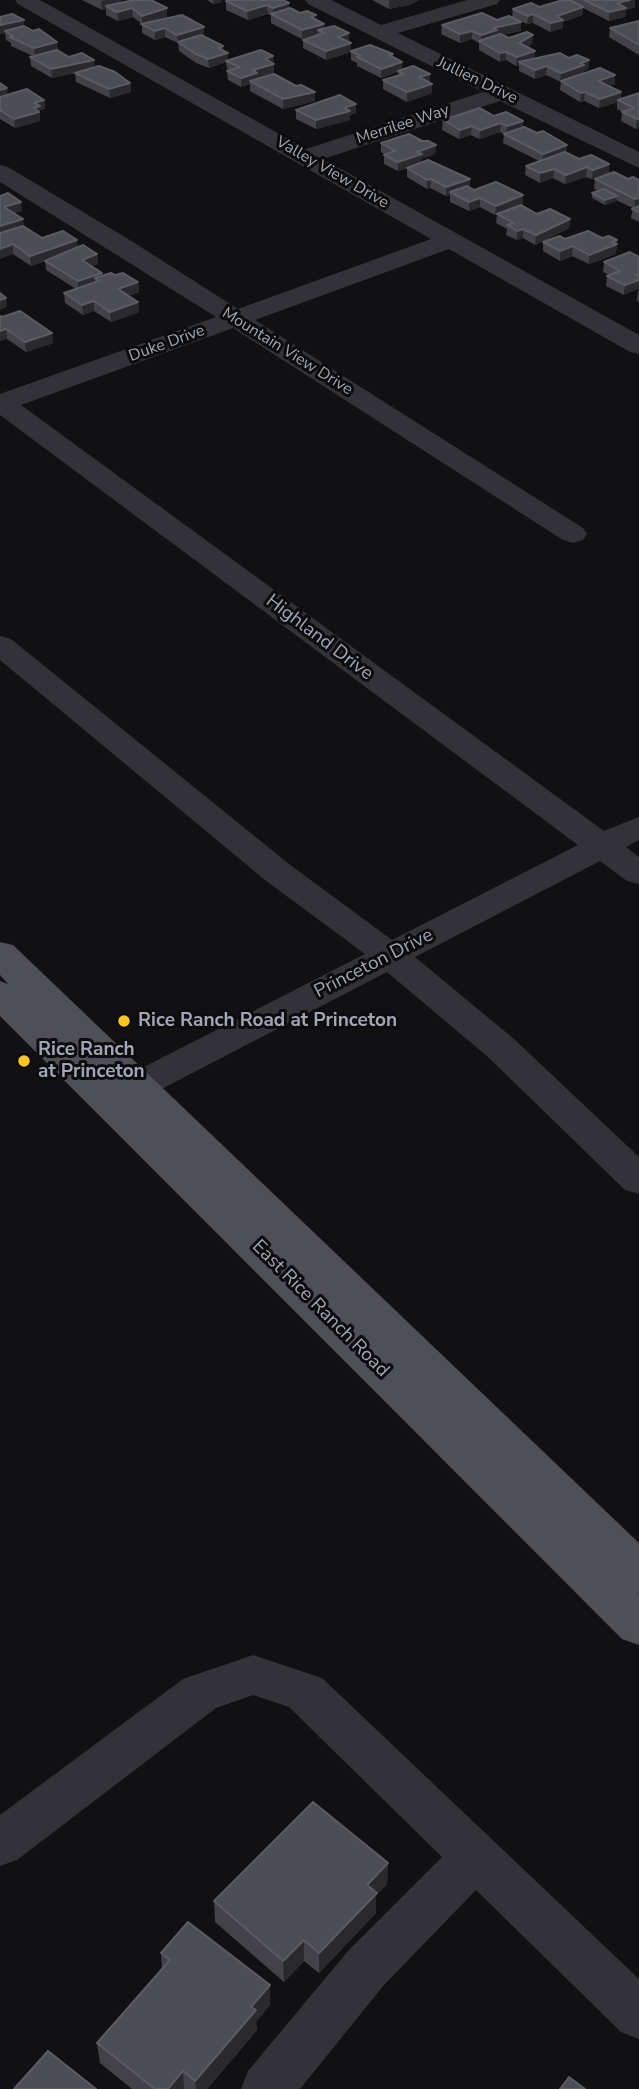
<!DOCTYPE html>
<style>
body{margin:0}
canvas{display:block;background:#111113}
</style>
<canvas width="639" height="2089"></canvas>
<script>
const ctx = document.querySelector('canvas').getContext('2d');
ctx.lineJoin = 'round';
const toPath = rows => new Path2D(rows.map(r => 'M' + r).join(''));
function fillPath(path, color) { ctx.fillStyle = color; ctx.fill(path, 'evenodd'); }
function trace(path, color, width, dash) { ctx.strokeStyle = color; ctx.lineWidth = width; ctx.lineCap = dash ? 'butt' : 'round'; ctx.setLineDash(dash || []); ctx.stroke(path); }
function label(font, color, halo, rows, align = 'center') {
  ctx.font = font + ' "Nunito Sans",sans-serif'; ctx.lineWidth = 6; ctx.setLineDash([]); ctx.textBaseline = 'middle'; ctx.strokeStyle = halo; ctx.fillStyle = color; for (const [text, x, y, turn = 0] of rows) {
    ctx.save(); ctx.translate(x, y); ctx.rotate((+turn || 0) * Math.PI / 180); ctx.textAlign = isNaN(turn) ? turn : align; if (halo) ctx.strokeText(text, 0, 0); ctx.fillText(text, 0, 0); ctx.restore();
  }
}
const minor = toPath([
 [15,0,40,0,306,149,483,92,308,4,305,0,331,0,381,25,467,0,500,0,497,4,398,33,639,152,639,168,500,101,323,159,639,335,639,354,630,352,449,249,255,320,583,528,587,534,583,540,573,543,563,540,233,328,21,405,604,831,639,817,639,840,626,847,639,857,639,884,627,881,600,861,415,957,514,1039,639,1157,639,1194,625,1190,488,1057,387,972,121,1110,108,1114,95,1110,89,1101,95,1092,365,954,265,880,0,660,0,636,11,639,289,864,392,940,578,845,0,415,0,394,216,317,0,182,0,165,8,167,133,242,238,309,431,239,18,4,15,0],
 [253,1655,322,1678,639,1979,639,2039,621,2032,476,1890,384,1985,300,2089,241,2089,248,2071,348,1951,442,1857,289,1707,253,1695,216,1708,17,1860,0,1866,0,1815,183,1679,253,1655]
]);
const major = toPath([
 [0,942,13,945,639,1543,639,1593,637,1592,639,1594,639,1645,622,1639,0,1016,0,981,8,984,0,975,0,942]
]);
const wall = toPath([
 [82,0,121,0,121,3,167,8,167,17,144,24,204,35,203,36,223,46,223,50,228,53,228,60,273,56,274,73,258,78,258,79,296,86,315,92,315,101,283,109,250,91,250,84,241,87,228,80,227,71,229,71,227,69,226,62,209,68,196,63,179,51,178,43,165,37,155,40,142,33,142,24,133,17,118,21,106,15,106,9,102,10],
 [207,0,221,0,222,2,213,4],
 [372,0,419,0,409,5,389,9],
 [563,0,635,0,635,7,626,10,625,17,609,21,583,8,582,15,563,22,563,28,550,32,533,23,527,24,512,17,513,9,539,7],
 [226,1,289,3,289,9,316,20,324,29,351,43,351,52,326,60,303,48,303,40,318,34,302,39,271,23,271,15,268,14,248,20,226,10],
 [0,17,24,26,58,50,69,57,130,83,131,92,110,98,76,82,75,73,52,78,31,66,30,57,33,56,11,46,11,43,6,40,5,33,0,34],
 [497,20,521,22,521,31,502,35,509,38,532,44,527,47,535,51,534,59,569,58,589,60,588,69,584,71,584,74,615,75,615,84,609,86,621,92,621,99,639,93,639,127,636,129,621,121,622,112,617,109,617,102,599,108,584,101,580,102,560,90,561,82,546,75,535,79,519,71,519,65,516,66,506,60,500,62,479,50,479,43,472,39,460,43,441,34,442,25],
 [639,21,639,55,609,37,610,28],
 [351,51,402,69,430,74,430,83,432,84,432,93,407,102,383,89,383,80,398,76,398,72,381,78,357,66,357,63,351,60],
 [0,83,8,95,44,100,45,109,40,110,40,121,15,128,0,119],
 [356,104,356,113,350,115,350,120,316,129,296,119,296,110],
 [494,116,523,127,566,153,609,174,592,179,586,177,565,184,553,178,540,183,525,175,526,166,539,161,503,143,504,134,500,132,479,139,471,135,459,139,442,130,443,120],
 [422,141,436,145,435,154,421,159,421,163,470,179,470,187,474,190,523,195,523,205,521,205,537,214,570,219,569,228,535,245,523,238,517,240,506,235,507,229,496,223,497,215,495,215,480,207,469,211,450,202,450,195,446,196,430,188,427,189,407,177,407,168,398,171,384,164,384,154,381,152,381,143],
 [595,179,628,179,639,180,639,222,631,218,633,208,616,200,616,201,605,205,592,198,592,193,599,191,594,189],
 [0,196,22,211,15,213,23,226,42,238,97,254,98,264,92,266,103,276,115,275,138,282,139,292,128,296,138,302,139,312,111,322,94,311,83,315,65,303,64,293,76,289,46,270,45,261,31,266,13,254],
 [602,238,617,240,616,254,589,264,572,256,560,261,543,251,543,242,565,239],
 [630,252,624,295,606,286,607,276,609,275,603,272,604,262],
 [638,291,639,291,639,302,637,301],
 [2,317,52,333,53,343,26,352,7,339],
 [388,1863,387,1884,376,1895,376,1913,319,1973,304,1961,284,1982,215,1922,214,1901],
 [161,1953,270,2005,256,2022,257,2030,207,2089,132,2089,100,2063,97,2043,162,1969]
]);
const shadedWall = toPath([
 [106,0,121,0,121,5,106,6,106,9,102,10,101,1],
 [213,0,221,0,222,2,213,4],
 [389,0,419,0,409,5,389,9],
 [630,0,635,0,635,7,626,10,625,17,609,21,609,12,617,3],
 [289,3,289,12,273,15,273,8],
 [267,5,268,14,248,20,247,11],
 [583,7,582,15,563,22,563,28,550,32,551,23,557,16],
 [132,8,133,17,118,21,117,12],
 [167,8,167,17,142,24,142,16],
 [533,14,533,23,527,24,528,16],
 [24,20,24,29,5,31,5,33,0,34,0,25],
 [521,22,521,31,497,36,481,42,481,35,493,28],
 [324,24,324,32,318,30,318,34,302,39,302,30],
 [204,27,204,35,180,43,178,42,178,43,177,35],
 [165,28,165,37,155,40,155,31],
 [472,31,472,39,460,43,460,34],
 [349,33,349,42,338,37],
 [533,35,532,44,518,52,519,43],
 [57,42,58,50,35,57,34,48],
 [351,43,351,52,326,60,326,51],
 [223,46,223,54,228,53,228,61,226,61,226,62,209,68,208,59,218,48],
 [535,51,534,60,519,62,519,65,516,66,517,57],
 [506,52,506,60,500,62,500,53],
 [273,56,274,73,258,78,258,82,250,81,250,84,241,87,241,78,253,70,265,59],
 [94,60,95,69,52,78,51,69],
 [589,60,588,69,584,71,584,74,560,82,561,73,580,63],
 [402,62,402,71,398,71,398,72,381,78,381,69],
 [547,66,546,75,535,79,535,70],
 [430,74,430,83,419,77],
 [615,75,615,84,598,90,598,81],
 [130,83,131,92,110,98,109,89],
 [432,84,432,93,407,102,407,92],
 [7,88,8,97,0,99,0,90],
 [315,92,315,101,283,109,283,99],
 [585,92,584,101,580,102,581,93],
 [621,92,620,101,618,100,618,102,599,108,600,99],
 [44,100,45,109,40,110,40,121,15,128,14,119,34,103],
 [356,104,356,113,350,115,350,120,316,129,316,120],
 [637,119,639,119,639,127,636,129],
 [523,121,523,130,506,136,507,126],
 [501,123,500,132,479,139,480,130],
 [472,126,471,135,459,139,460,130],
 [436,145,435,154,421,159,421,163,398,171,398,162,417,152],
 [567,145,566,154,542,163,543,154],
 [609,164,609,174,592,179,593,170],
 [587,167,586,177,565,184,566,175],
 [554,169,553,178,540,183,540,173],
 [431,179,430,188,427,189,427,180],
 [470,179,470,188,450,192,450,195,446,196,446,187],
 [523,195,523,205,495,215,496,206],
 [617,196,616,201,605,205,605,200],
 [480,198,480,207,469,211,469,202],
 [639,198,639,207,634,209,635,199],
 [21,202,22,211,5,216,4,207],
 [23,219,24,228,0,236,0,226],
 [570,219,569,228,535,245,536,235],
 [523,229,523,238,517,240,517,231],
 [77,240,78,250,31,266,30,256],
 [617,240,616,254,589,264,589,255],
 [13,244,13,254,0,259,0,249],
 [573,246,572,256,560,261,560,251],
 [97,254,98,264,82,269,82,260],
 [102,273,103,282,95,278,95,285,78,291,78,281],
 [639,274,639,289,624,295,625,285,636,275],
 [138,282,139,292,119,299,118,289],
 [6,298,7,307,0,310,0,300],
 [94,301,94,311,83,315,82,305],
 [138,302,139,312,111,322,110,312],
 [6,329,7,339,0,341,0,331],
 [52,333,53,343,26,352,25,342],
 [388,1863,387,1884,376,1895,376,1913,319,1973,319,1953,367,1885],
 [304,1940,304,1961,284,1982,283,1961],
 [270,1985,270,2005,256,2022,257,2030,207,2089,196,2089,195,2081,251,2007],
 [183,2071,184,2089,168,2089]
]);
const building = toPath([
 [134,0,151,0,167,8,142,16,132,8,117,12,106,6,134,0],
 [229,0,283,0,289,3,273,8,267,5,247,11,226,1,229,0],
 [563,0,570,0,583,7,557,16,563,20,551,23,533,14,528,16,513,9,531,3,539,7,563,0],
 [584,0,630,0,617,3,626,8,609,12,584,0],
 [290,8,300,13,307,11,316,15,311,17,324,24,302,30,271,14,290,8],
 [482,13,497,20,509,16,521,22,493,28,497,30,481,35,472,31,460,34,442,25,482,13],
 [12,14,24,20,0,25,0,17,12,14],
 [182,15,204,27,177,35,165,28,155,31,141,24,182,15],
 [639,21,639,45,610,28,639,21],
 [24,26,33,31,39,29,57,42,34,48,10,37,13,36,5,31,24,26],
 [334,26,349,33,338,37,351,43,326,51,303,40,324,33,318,30,334,26],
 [527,32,533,35,519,43,535,51,517,57,506,52,500,53,479,41,500,34,509,38,527,32],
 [201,35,223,46,218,48,228,53,208,59,196,54,178,42,201,35],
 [370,45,393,54,389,55,402,62,381,69,357,57,361,56,351,51,370,45],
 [57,50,69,57,82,53,94,60,51,69,30,57,57,50],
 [261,50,273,56,265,59,274,64,253,70,257,73,241,78,227,71,240,67,226,61,261,50],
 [560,53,569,58,577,55,589,60,580,63,584,65,561,73,547,66,535,70,519,62,560,53],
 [99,66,115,72,130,83,109,89,75,73,99,66],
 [413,66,430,74,419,77,432,84,407,92,383,80,404,74,398,71,413,66],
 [600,68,615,75,598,81,621,92,600,99,585,92,581,93,561,81,600,68],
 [274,74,296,86,301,85,315,92,283,99,250,81,274,74],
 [0,83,7,88,0,90,0,83],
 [27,89,44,100,34,103,40,106,34,108,39,112,14,119,0,110,0,97,27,89],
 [639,93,639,119,637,119,622,112,634,108,618,100,639,93],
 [340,95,356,104,344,108,350,111,316,120,296,110,340,95],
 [480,108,494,116,506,112,523,121,507,126,501,123,480,130,472,126,460,130,443,120,480,108],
 [524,127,537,133,543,131,567,145,543,154,504,134,524,127],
 [409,134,422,141,419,141,428,141,436,145,417,152,422,154,398,162,384,155,395,151,381,143,409,134],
 [565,152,579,159,591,155,609,164,593,170,587,167,566,175,554,169,540,173,526,166,565,152],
 [428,160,470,179,446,187,431,179,427,180,407,168,428,160],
 [614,172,628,179,633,177,639,180,639,198,635,199,595,179,614,172],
 [496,182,523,195,496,206,480,198,469,202,450,192,467,186,474,190,496,182],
 [604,189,617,196,605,200,592,193,604,189],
 [8,193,21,202,4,207,23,219,0,226,0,196,8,193],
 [521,205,537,214,550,209,570,219,536,235,523,229,517,231,507,225,514,223,497,214,521,205],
 [639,206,639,212,632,209,639,206],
 [23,226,42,238,63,231,77,240,30,256,13,244,0,249,0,233,23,226],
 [588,231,602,238,609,236,617,240,612,242,617,244,589,255,573,246,560,251,543,242,560,236,565,239,588,231],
 [83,245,97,254,82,260,102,273,78,281,45,261,83,245],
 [630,252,639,257,639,274,636,275,639,277,639,280,625,285,607,276,620,271,604,262,630,252],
 [111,273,115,275,123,273,138,282,118,289,138,302,110,312,94,301,82,305,64,293,99,281,95,278,111,273],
 [0,293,6,298,0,300,0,293],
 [20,311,52,333,25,342,6,329,0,331,0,316,2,317,20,311],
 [313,1802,388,1863,367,1885,377,1893,319,1953,304,1940,283,1961,214,1901,313,1802],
 [188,1922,270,1985,251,2007,256,2010,195,2081,183,2071,168,2089,155,2089,97,2043,170,1960,161,1953,188,1922],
 [48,2051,96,2089,14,2089,48,2051],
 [569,2077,585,2089,560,2089,569,2077]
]);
const markers = [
 [124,1021,7,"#fac421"],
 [24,1061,7,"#fac421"]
];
const farStreetnames = [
 ["Jullien Drive",477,81,26],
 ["Merrilee Way",403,125,-18],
 ["Valley View Drive",332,173,30],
 ["Duke Drive",167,344,-20],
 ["Mountain View Drive",287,352,32]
];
const streetNames = [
 ["Highland Drive",319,638,37],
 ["Princeton Drive",374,964,-27],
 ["East Rice Ranch Road",320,1309,45]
];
const poiNames = [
 ["Rice Ranch Road at Princeton",138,1021],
 ["Rice Ranch",38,1050],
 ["at Princeton",38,1072]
];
fillPath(minor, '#323238');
fillPath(major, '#4e4f57');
fillPath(wall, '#424248');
fillPath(shadedWall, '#2a2a2e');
fillPath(building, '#4d4d54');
trace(building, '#5a5b63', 2);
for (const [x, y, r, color] of markers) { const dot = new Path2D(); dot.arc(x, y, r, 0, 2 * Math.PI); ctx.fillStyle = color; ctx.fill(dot); trace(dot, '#0c0c0e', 2.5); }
label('16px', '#a2a6b4', '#0c0c0e', farStreetnames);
label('19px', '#a2a6b4', '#0c0c0e', streetNames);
label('bold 19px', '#a2a6b4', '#0c0c0e', poiNames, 'left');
</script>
